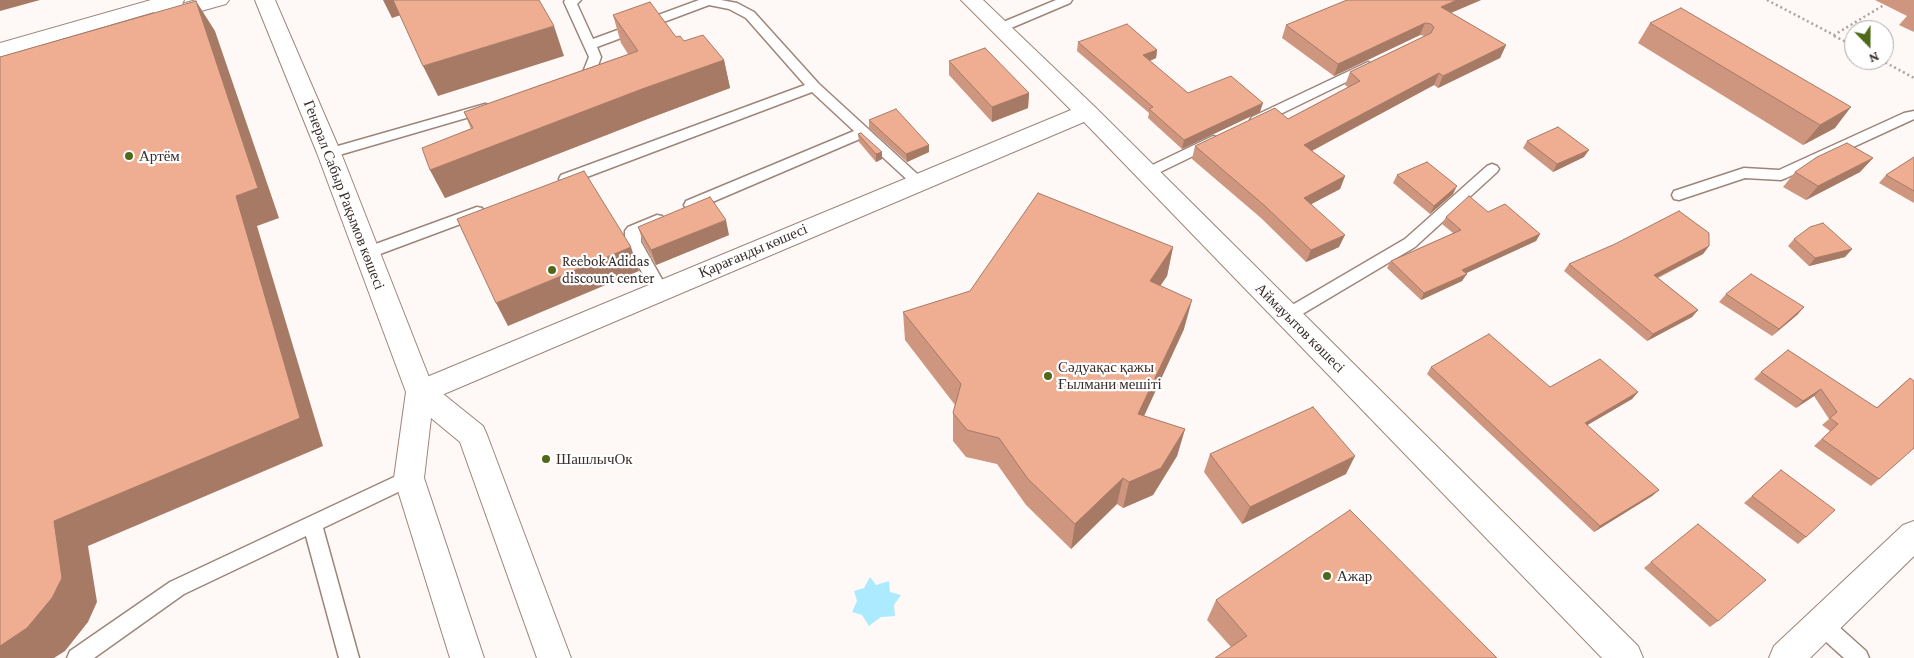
<!DOCTYPE html>
<meta charset="utf-8">
<style>
body{margin:0}
#map{position:relative;width:1914px;height:658px;overflow:hidden;background:#fef8f6;font-family:"Crimson Pro",serif}
canvas{display:block}
.north{position:absolute;left:1844px;top:20px;width:50px;height:50px;box-sizing:border-box;background:#fff;border:1px solid #afaba9;border-radius:50%;rotate:158deg;font-size:14px;font-weight:700;line-height:20px;text-align:center;color:#382d29}
.north::after{content:'';display:block;margin:auto;width:18px;height:22px;background:#4f6819;clip-path:polygon(50% 0,100% 100%,50% 72%,0 100%)}
</style>
<div id="map">
<canvas width="1914" height="658"></canvas>
<div class="north">N</div>
</div>
<script>
const ctx = document.querySelector('canvas').getContext('2d');
ctx.lineJoin = 'round';
function fillPath(path, color) { ctx.fillStyle = color; ctx.fill(path, 'evenodd'); }
const toPath = rows => new Path2D(rows.map(r => 'M' + r).join(''));
function trace(path, color, width, dash) { ctx.strokeStyle = color; ctx.lineWidth = width; ctx.lineCap = dash ? 'butt' : 'round'; ctx.setLineDash(dash || []); ctx.stroke(path); }
function label(font, color, halo, rows, align = 'center') {
  ctx.font = font + ' "Crimson Pro",serif'; ctx.lineWidth = 4.5; ctx.setLineDash([]); ctx.textBaseline = 'middle'; ctx.strokeStyle = halo; ctx.fillStyle = color; for (const [text, x, y, turn = 0] of rows) {
    ctx.save(); ctx.translate(x, y); ctx.rotate((+turn || 0) * Math.PI / 180); ctx.textAlign = isNaN(turn) ? turn : align; if (halo) ctx.strokeText(text, 0, 0); ctx.fillText(text, 0, 0); ctx.restore();
  }
}
const water = toPath([
 [870,577,876,585,889,581,890,592,901,595,894,605,895,616,881,617,869,626,862,615,852,612,857,601,854,591,864,588]
]);
const path = toPath([
 [1767,0,1834,35,1884,5],
 [1834,36,1854,46],
 [1881,60,1914,78]
]);
const service = toPath([
 [565,0,581,0,577,4,593,39,699,0,721,0,737,3,754,12,819,84,926,182,924,186,914,186,862,138,696,209,691,210,686,209,684,205,686,201,854,131,812,92,571,183,561,183,559,179,561,175,805,85,746,18,729,9,709,5,597,47,601,57,594,77,581,85,571,85,569,82,571,79,583,72,589,57,564,2,565,0],
 [1056,0,1072,0,1070,3,1004,31,1000,32,994,28,996,25,1056,0],
 [1368,62,1374,66,1373,69,1262,123,1257,124,1252,123,1250,120,1252,117,1368,62],
 [485,104,490,105,492,108,490,111,329,158,324,156,322,153,324,150,485,104],
 [1914,111,1914,119,1786,178,1781,180,1745,178,1679,200,1674,199,1672,195,1674,191,1744,168,1779,170,1904,113,1914,111],
 [1213,136,1218,138,1220,141,1218,144,1152,176,1142,176,1140,173,1142,170,1213,136],
 [1492,164,1497,166,1499,169,1497,172,1415,247,1294,319,1288,321,1282,319,1280,315,1282,311,1405,239,1487,166,1492,164],
 [477,207,482,208,484,212,482,216,372,257,367,259,362,257,359,253,362,249,477,207],
 [657,215,662,216,664,220,662,224,641,234,641,242,668,290,666,294,660,296,654,294,625,242,625,231,628,227,657,215],
 [409,470,415,472,418,478,415,484,323,528,359,658,339,658,306,536,184,594,94,658,67,658,70,651,170,582,409,470],
 [1821,615,1828,617,1866,651,1869,658,1844,658,1814,631,1811,624,1814,617,1821,615]
]);
const minor = toPath([
 [961,0,983,0,1095,107,1638,646,1643,658,1602,658,1084,122,430,400,420,404,410,400,406,392,410,384,1071,110,961,0]
]);
const tertiary = toPath([
 [255,0,275,0,341,153,432,385,483,426,487,435,571,658,537,658,460,442,431,418,424,478,484,658,450,658,394,478,406,392,317,153,255,0],
 [1914,521,1914,556,1810,658,1769,658,1774,646,1903,525,1914,521]
]);
const secondary = toPath([
 [151,0,184,0,182,4,196,0,229,0,226,4,162,22,155,20,152,16,154,12,0,57,0,43,151,0]
]);
const wall = toPath([
 [1347,0,1481,0,1451,13,1506,45,1500,58,1438,88,1434,85,1312,151,1345,176,1340,189,1311,204,1339,247,1306,262,1261,218,1192,159,1195,146,1288,119,1348,87,1345,85,1350,72,1425,36,1420,35,1334,76,1282,38,1286,25],
 [1875,0,1914,0,1914,32,1899,25,1907,16],
 [613,15,676,37,724,60,730,88,650,118,445,198,430,170,471,129,464,112,628,54,621,43],
 [1650,23,1835,128,1803,145,1638,43],
 [1078,42,1157,50,1156,58,1150,61,1188,93,1260,112,1182,149,1148,118,1149,113,1077,51],
 [949,61,1029,93,1028,108,992,122,949,75],
 [869,120,929,145,929,152,907,162,869,128],
 [858,134,882,159,876,162,859,142],
 [1527,141,1584,157,1553,172,1523,148],
 [1914,157,1914,203,1879,183,1886,175],
 [1873,158,1860,172,1806,200,1783,187,1795,172],
 [1397,175,1453,194,1430,214,1393,183],
 [1488,212,1540,234,1536,241,1466,273,1462,281,1421,300,1387,268,1391,261,1453,233,1442,224,1446,217],
 [638,227,729,235,656,265,643,242],
 [1794,239,1852,249,1845,257,1809,266,1788,246],
 [1709,246,1703,254,1658,278,1698,310,1692,317,1647,341,1564,271,1569,264],
 [1173,247,1167,276,1160,286,1184,329,1144,416,1185,429,1177,456,1153,495,1123,508,1117,504,1071,549,1026,505,997,464,966,457,953,441,953,413,955,405,905,340,903,312],
 [1726,294,1804,307,1797,315,1772,336,1719,302],
 [1788,350,1876,408,1910,378,1879,479,1871,486,1814,446,1830,431,1822,425,1829,419,1814,396,1796,408,1754,379,1761,372],
 [1431,367,1550,387,1638,392,1632,399,1587,425,1659,490,1652,496,1594,532,1427,374],
 [1210,454,1346,474,1242,524,1204,472],
 [1781,470,1806,537,1798,544,1744,503],
 [1651,562,1718,621,1710,627,1644,568],
 [1216,600,1497,658,1231,647,1207,620]
]);
const shadedWall = toPath([
 [0,0,40,0,0,11],
 [383,0,394,0,401,15,392,18],
 [1457,0,1481,0,1436,19,1441,7],
 [196,1,215,31,279,218,257,226,323,446,88,546,97,602,88,622,65,651,54,658,0,658,0,646,54,521,236,196],
 [1425,23,1420,35,1334,76,1338,64],
 [554,26,564,56,438,96,423,66],
 [1506,45,1500,58,1438,88,1443,76],
 [1157,50,1156,58,1142,64,1143,55],
 [724,60,730,88,650,118,445,198,430,170,642,89],
 [1439,73,1434,85,1300,157,1304,145],
 [1029,93,1028,108,992,122,992,107],
 [1263,103,1260,112,1182,149,1184,140],
 [1851,107,1835,128,1803,145,1820,125],
 [929,145,929,152,907,162,906,154],
 [1589,150,1584,157,1553,172,1557,164],
 [882,152,882,159,876,162,876,154],
 [1873,158,1860,172,1806,200,1818,186],
 [1345,176,1340,189,1300,210,1304,198],
 [1457,186,1453,194,1430,214,1434,206],
 [726,220,729,235,656,265,651,250],
 [1540,234,1536,241,1458,277,1462,270],
 [1345,235,1339,247,1306,262,1311,250],
 [1709,246,1703,254,1648,282,1654,275],
 [631,247,639,271,508,326,496,303],
 [1173,247,1167,276,1144,310,1150,281],
 [1852,249,1845,257,1809,266,1815,258],
 [1467,274,1462,281,1421,300,1424,293],
 [1192,300,1184,329,1132,442,1138,414],
 [1804,307,1797,315,1772,336,1779,329],
 [1698,310,1692,317,1647,341,1653,334],
 [1821,389,1814,396,1796,408,1803,401],
 [1638,392,1632,399,1579,430,1585,423],
 [1185,429,1177,456,1153,495,1123,508,1129,482],
 [1355,456,1346,474,1242,524,1250,507],
 [1123,478,1117,504,1071,549,1075,524],
 [1659,490,1652,496,1594,532,1600,526]
]);
const building = toPath([
 [393,0,539,0,554,26,423,66,393,0],
 [1347,0,1457,0,1441,7,1506,45,1443,76,1439,73,1304,145,1345,176,1304,198,1345,235,1311,250,1265,206,1195,146,1275,108,1288,119,1360,81,1350,72,1431,33,1434,27,1431,24,1425,23,1338,64,1286,25,1347,0],
 [196,1,258,188,236,196,300,418,54,521,62,578,52,598,27,628,0,646,0,57,196,1],
 [650,2,676,37,680,36,684,41,703,35,724,60,642,89,430,170,422,148,473,128,464,112,638,51,613,15,650,2],
 [1681,8,1851,107,1820,125,1650,23,1681,8],
 [1127,24,1157,50,1143,55,1188,93,1231,76,1263,103,1184,140,1149,109,1153,107,1078,42,1127,24],
 [985,48,1029,93,992,107,949,61,985,48],
 [896,109,929,145,906,154,869,120,896,109],
 [1558,127,1589,150,1557,164,1527,141,1558,127],
 [861,133,882,152,876,154,858,134,861,133],
 [1847,143,1873,158,1818,186,1795,172,1817,157,1847,143],
 [1914,157,1914,191,1886,175,1914,157],
 [1427,162,1457,186,1434,206,1397,175,1427,162],
 [584,171,631,247,496,303,457,219,584,171],
 [1038,193,1173,247,1150,281,1192,300,1138,414,1185,429,1161,468,1129,482,1123,478,1075,524,1028,479,999,438,967,430,953,413,961,384,903,312,970,291,1038,193],
 [1469,196,1488,212,1505,204,1540,234,1462,270,1467,274,1424,293,1391,261,1461,230,1446,217,1469,196],
 [710,197,726,220,651,250,638,227,710,197],
 [1679,211,1709,233,1709,246,1654,275,1698,310,1653,334,1569,264,1615,244,1679,211],
 [1823,223,1852,249,1815,258,1794,239,1810,227,1823,223],
 [1751,274,1804,307,1779,329,1726,294,1751,274],
 [1489,334,1550,387,1600,359,1638,392,1585,423,1659,490,1600,526,1431,367,1489,334],
 [1788,350,1877,408,1910,378,1914,381,1914,448,1879,479,1822,439,1838,424,1830,418,1837,412,1821,389,1803,401,1761,372,1788,350],
 [1313,407,1355,456,1250,507,1210,454,1313,407],
 [1781,470,1835,510,1806,537,1752,496,1781,470],
 [1350,510,1497,658,1215,658,1247,636,1216,600,1350,510],
 [1698,524,1766,580,1718,621,1651,562,1698,524]
]);
const markers = [
 [129,156,5,"#4f6819"],
 [552,270,5,"#4f6819"],
 [1048,376,5,"#4f6819"],
 [546,459,5,"#4f6819"],
 [1327,576,5,"#4f6819"]
];
const poiNames = [
 ["Артём",139,156],
 ["Reebok Adidas",562,261],
 ["discount center",562,278],
 ["Сәдуақас қажы",1058,367],
 ["Ғылмани мешіті",1058,384],
 ["ШашлычОк",556,459],
 ["Ажар",1337,576]
];
const streetNames = [
 ["Генерал Сабыр Рақымов көшесі",344,195,69],
 ["Қарағанды көшесі",753,251,-23],
 ["Аймауытов көшесі",1300,328,45]
];
fillPath(water, '#acebff');
trace(service, '#9e857a', 3);
trace(minor, '#9e857a', 2);
trace(tertiary, '#9e857a', 2);
trace(secondary, '#9e857a', 2);
trace(path, '#aba3a0', 2.5, [2, 3]);
fillPath(service, '#fff');
fillPath(minor, '#fff');
fillPath(tertiary, '#fff');
fillPath(secondary, '#fff');
fillPath(wall, '#ce967e');
fillPath(shadedWall, '#a77a66');
fillPath(building, '#efae92');
trace(building, '#a77a66', 1);
for (const [x, y, r, color] of markers) { const dot = new Path2D(); dot.arc(x, y, r, 0, 2 * Math.PI); ctx.fillStyle = color; ctx.fill(dot); trace(dot, '#fff', 2); }
label('15px', '#382d29', '#fff', poiNames, 'left');
label('15px', '#382d29', '#fff', streetNames);
</script>
